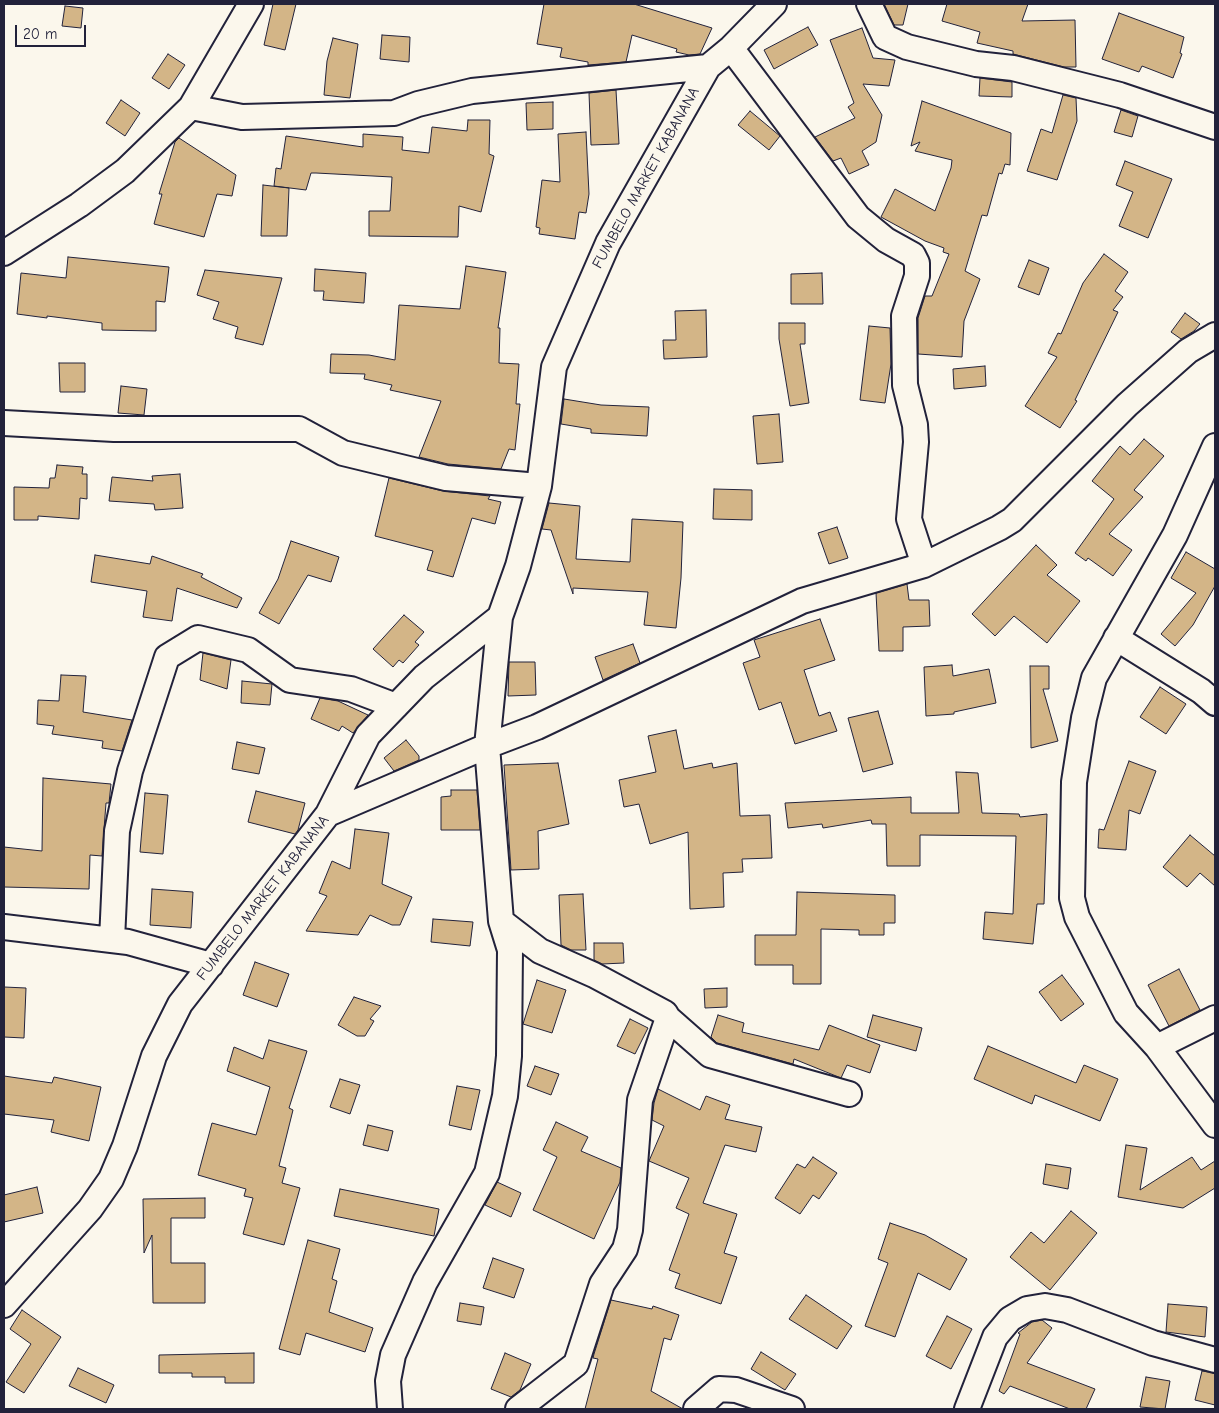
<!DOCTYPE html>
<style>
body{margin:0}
#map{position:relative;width:1219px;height:1413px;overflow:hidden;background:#fbf7ec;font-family:"Comic Neue",sans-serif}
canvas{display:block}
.frame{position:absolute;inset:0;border:5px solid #22223b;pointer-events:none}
.scale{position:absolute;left:15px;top:25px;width:71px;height:22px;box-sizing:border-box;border:2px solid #22223b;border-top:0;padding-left:6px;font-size:15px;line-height:18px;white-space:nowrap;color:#22223b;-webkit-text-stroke:4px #fbf7ec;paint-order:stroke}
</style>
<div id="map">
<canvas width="1219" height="1413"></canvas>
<div class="frame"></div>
<div class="scale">20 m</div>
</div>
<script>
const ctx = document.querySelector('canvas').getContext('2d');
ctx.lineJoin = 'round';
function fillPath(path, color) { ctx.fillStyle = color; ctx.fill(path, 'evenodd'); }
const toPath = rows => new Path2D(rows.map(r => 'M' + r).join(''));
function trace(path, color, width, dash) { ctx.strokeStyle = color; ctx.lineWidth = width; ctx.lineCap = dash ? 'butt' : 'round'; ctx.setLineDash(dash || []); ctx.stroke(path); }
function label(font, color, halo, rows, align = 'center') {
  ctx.font = font + ' "Comic Neue",sans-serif'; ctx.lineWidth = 4.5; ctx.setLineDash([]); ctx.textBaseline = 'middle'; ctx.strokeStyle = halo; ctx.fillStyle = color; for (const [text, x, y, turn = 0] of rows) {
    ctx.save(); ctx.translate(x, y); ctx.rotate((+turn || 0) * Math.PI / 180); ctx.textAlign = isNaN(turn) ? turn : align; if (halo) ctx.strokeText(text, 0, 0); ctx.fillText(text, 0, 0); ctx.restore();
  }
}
const building = toPath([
 [273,4,296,4,285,50,264,45,273,4],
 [544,4,634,4,712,28,700,54,689,55,676,52,677,49,632,35,626,62,588,65,588,62,560,57,562,48,537,44,544,4],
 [884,4,908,4,903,25,894,25,884,4],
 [947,4,1028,4,1022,21,1075,20,1076,67,1064,67,1013,54,1013,51,977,43,980,32,942,21,947,4],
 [65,6,83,8,81,28,62,26,65,6],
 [1119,13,1184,37,1180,53,1182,54,1173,78,1142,66,1139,72,1102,59,1119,13],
 [808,27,818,45,774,69,764,50,808,27],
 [862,28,873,58,895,60,889,86,863,84,882,115,876,142,862,151,869,165,849,174,841,158,833,161,815,137,855,118,848,107,854,103,830,40,862,28],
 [382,35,410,37,409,62,380,59,382,35],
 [333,38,358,44,350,98,324,95,327,61,333,38],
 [168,54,185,65,169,89,152,78,168,54],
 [980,78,1012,82,1012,97,979,96,980,78],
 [616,90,619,144,591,145,589,93,616,90],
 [1063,95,1076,98,1077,121,1057,180,1027,171,1041,129,1052,133,1063,95],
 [121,100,140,113,125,136,106,123,121,100],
 [922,101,1011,133,1010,165,1005,164,1002,174,999,173,987,216,982,215,965,271,980,279,964,321,962,357,918,354,918,318,925,296,932,296,949,254,943,252,944,248,925,241,881,217,895,189,935,211,951,168,952,160,915,151,920,142,911,146,922,101],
 [553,102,553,129,527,130,526,103,553,102],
 [1121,110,1138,116,1132,137,1114,132,1121,110],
 [750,111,780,136,769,150,738,125,750,111],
 [468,120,490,120,489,154,494,156,481,212,459,206,458,237,369,236,369,211,390,211,392,177,316,173,311,173,306,190,274,186,276,168,281,169,286,136,363,147,363,134,403,137,402,150,429,153,432,127,467,131,468,120],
 [586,132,589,194,586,213,579,212,575,239,539,234,540,228,536,227,542,180,560,182,558,134,586,132],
 [179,138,236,175,232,196,217,194,204,237,154,224,162,194,159,194,175,142,179,138],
 [1125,161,1172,179,1148,238,1119,226,1133,192,1116,185,1125,161],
 [263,185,289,188,287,236,261,236,263,185],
 [1104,254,1128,272,1115,291,1123,297,1113,310,1118,312,1075,400,1077,401,1060,428,1025,406,1057,357,1048,353,1058,333,1061,334,1083,283,1104,254],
 [68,257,169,267,165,302,156,301,156,331,102,330,102,323,47,316,47,318,17,314,21,273,66,278,68,257],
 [1029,260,1049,268,1039,295,1018,287,1029,260],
 [466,266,506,272,498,328,500,328,499,363,519,364,516,404,520,404,515,450,509,449,501,469,448,464,419,457,441,401,390,390,392,385,364,379,365,374,330,373,331,354,369,355,395,360,399,305,460,309,466,266],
 [315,269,366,273,364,303,323,300,324,291,314,291,315,269],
 [205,270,282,278,263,345,235,338,238,327,213,319,219,302,197,295,205,270],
 [822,273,823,304,791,304,791,274,822,273],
 [706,310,707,357,664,359,663,340,676,340,675,311,706,310],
 [1185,313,1200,324,1194,331,1181,339,1171,332,1185,313],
 [779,323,805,323,805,344,800,344,809,403,790,406,779,339,779,323],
 [869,326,890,328,891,364,885,403,860,400,869,326],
 [59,363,85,363,85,392,60,392,59,363],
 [985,366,986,386,954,389,953,369,985,366],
 [121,386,147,389,144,415,118,413,121,386],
 [564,399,601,405,649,407,647,436,591,433,591,429,561,424,564,399],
 [779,414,783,462,757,464,753,416,779,414],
 [1144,439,1164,456,1134,490,1143,497,1109,534,1132,550,1113,576,1088,558,1086,561,1075,553,1114,499,1092,481,1120,446,1130,455,1144,439],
 [57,465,83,467,82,474,87,474,87,499,80,498,79,519,38,516,38,520,14,520,14,487,49,488,50,478,55,478,57,465],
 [180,474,183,508,155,510,154,504,109,501,112,477,153,481,152,476,180,474],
 [389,478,443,491,490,496,488,499,501,502,495,524,472,518,453,577,427,570,433,551,375,536,389,478],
 [714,489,752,490,752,520,713,519,714,489],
 [549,503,580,506,576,559,630,562,632,519,683,522,681,578,676,628,644,625,648,592,573,588,573,594,551,530,542,529,549,503],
 [837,527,848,558,829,564,818,533,837,527],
 [291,541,339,557,331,582,308,575,279,624,259,613,278,579,291,541],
 [1036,545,1057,565,1047,575,1080,601,1047,643,1014,616,995,636,972,614,1036,545],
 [1186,552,1215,569,1215,586,1193,625,1175,646,1161,634,1196,593,1171,578,1186,552],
 [95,555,150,564,152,556,203,574,201,577,242,598,237,608,177,588,172,621,143,617,147,591,91,582,95,555],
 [907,584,909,600,929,600,930,626,903,627,903,651,879,651,876,593,907,584],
 [404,615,424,632,415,642,419,645,403,663,399,660,393,667,373,649,404,615],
 [820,619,835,660,804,670,819,716,830,712,837,731,795,744,781,702,759,710,743,663,760,657,754,640,820,619],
 [633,644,640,663,603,680,595,657,633,644],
 [203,653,231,660,227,689,200,680,203,653],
 [509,662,535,662,536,695,508,696,509,662],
 [952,665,953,676,989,669,996,703,954,712,954,714,926,716,924,667,952,665],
 [1030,666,1049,666,1049,689,1043,689,1058,741,1031,748,1030,666],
 [61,675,86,676,83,712,132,720,122,751,102,748,103,741,52,734,54,726,37,724,38,700,59,701,61,675],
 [242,681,272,684,270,705,241,703,242,681],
 [1160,687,1186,704,1166,734,1140,717,1160,687],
 [320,698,338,701,368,715,353,733,342,726,339,731,311,719,320,698],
 [878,711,893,764,863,772,848,718,878,711],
 [676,730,684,769,712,763,713,768,737,763,740,816,770,815,772,858,742,859,743,872,723,873,724,907,690,909,688,832,650,844,639,804,624,807,619,780,656,772,648,736,676,730],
 [406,740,419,756,419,760,394,771,384,758,406,740],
 [237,742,265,748,259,774,232,769,237,742],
 [1129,761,1156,771,1140,814,1129,810,1126,850,1098,848,1099,829,1104,830,1129,761],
 [558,763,569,824,538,831,539,869,511,870,504,765,558,763],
 [956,772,978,773,982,813,1019,814,1020,817,1047,814,1044,904,1037,904,1033,944,983,939,985,912,1013,914,1016,836,920,835,920,866,887,866,886,824,872,824,871,820,823,828,822,824,788,828,785,803,911,797,911,813,959,813,956,772],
 [43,778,111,784,109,803,106,803,102,856,90,855,89,889,4,887,4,847,42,851,43,778],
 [451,790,477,790,480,830,441,830,441,797,451,796,451,790],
 [256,791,305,803,298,830,295,834,248,822,256,791],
 [145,793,168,795,163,854,140,852,145,793],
 [355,829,389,833,382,884,412,897,400,925,392,925,370,915,358,935,306,931,327,896,319,893,332,861,350,869,355,829],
 [1190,835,1215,856,1215,886,1200,873,1187,887,1163,867,1190,835],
 [152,889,193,892,191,928,150,925,152,889],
 [797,892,895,895,895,923,884,923,884,935,859,935,859,930,821,929,821,984,793,984,793,965,755,965,755,935,796,935,797,892],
 [583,894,586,950,571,950,561,945,559,895,583,894],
 [433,919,473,922,470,946,431,942,433,919],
 [594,943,623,943,624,963,602,964,594,960,594,943],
 [255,962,289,974,277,1007,243,995,255,962],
 [1179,969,1200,1010,1169,1026,1148,985,1179,969],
 [1062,975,1084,1004,1061,1021,1039,992,1062,975],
 [537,980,566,990,552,1033,523,1024,537,980],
 [4,987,26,988,24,1038,4,1037,4,987],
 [727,988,727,1007,705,1008,704,989,727,988],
 [354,997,381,1006,370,1019,374,1021,365,1036,357,1036,338,1025,354,997],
 [718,1015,744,1023,742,1032,819,1050,829,1025,880,1045,870,1073,847,1065,841,1078,794,1059,793,1064,717,1043,711,1037,718,1015],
 [873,1015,922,1028,916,1051,867,1037,873,1015],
 [630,1019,648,1028,635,1054,617,1046,630,1019],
 [269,1040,307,1051,289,1108,293,1110,279,1166,286,1168,282,1183,300,1188,284,1245,243,1234,253,1198,244,1196,246,1189,198,1175,212,1123,256,1135,270,1087,227,1071,234,1047,263,1059,269,1040],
 [988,1046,1076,1083,1084,1065,1118,1079,1100,1121,1035,1095,1032,1104,974,1079,988,1046],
 [535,1066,559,1074,551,1095,527,1086,535,1066],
 [4,1076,52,1083,54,1077,101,1087,89,1141,51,1132,54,1120,4,1114,4,1076],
 [340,1079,360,1085,350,1114,330,1107,340,1079],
 [457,1086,480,1090,471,1130,449,1125,457,1086],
 [658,1089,700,1110,706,1096,730,1105,725,1119,762,1127,756,1152,725,1145,703,1203,737,1214,724,1253,737,1257,721,1304,675,1288,680,1274,669,1270,689,1214,676,1208,689,1178,649,1161,664,1126,652,1120,654,1103,658,1089],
 [556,1122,588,1137,581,1151,621,1168,620,1182,594,1239,533,1210,557,1157,543,1150,556,1122],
 [368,1125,393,1131,388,1151,363,1145,368,1125],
 [1126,1145,1147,1148,1140,1190,1192,1157,1201,1170,1215,1161,1215,1188,1183,1208,1118,1197,1126,1145],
 [813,1157,837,1173,819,1199,813,1195,800,1214,775,1198,797,1164,805,1168,813,1157],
 [1046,1164,1071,1168,1068,1189,1043,1184,1046,1164],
 [497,1182,521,1193,511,1217,485,1205,497,1182],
 [37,1187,43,1213,4,1222,4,1195,37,1187],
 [340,1189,439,1209,434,1236,334,1216,340,1189],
 [205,1198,205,1218,171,1218,171,1263,205,1263,205,1303,153,1303,152,1235,144,1253,143,1199,205,1198],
 [1071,1211,1097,1233,1050,1290,1010,1257,1031,1232,1044,1243,1071,1211],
 [890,1223,925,1235,967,1259,950,1290,918,1273,895,1337,865,1326,888,1263,878,1259,890,1223],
 [308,1240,340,1249,332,1279,337,1281,329,1312,373,1328,365,1352,306,1333,300,1355,279,1349,308,1240],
 [493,1258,524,1269,514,1298,483,1288,493,1258],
 [806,1295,852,1326,837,1349,789,1319,806,1295],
 [611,1300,652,1309,653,1306,679,1315,671,1340,664,1338,651,1391,683,1409,585,1409,598,1359,593,1358,594,1354,611,1300],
 [460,1303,484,1307,481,1325,457,1321,460,1303],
 [1168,1304,1207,1307,1205,1337,1166,1332,1168,1304],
 [22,1310,61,1337,24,1393,6,1382,31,1344,10,1329,22,1310],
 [947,1316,972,1329,951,1369,926,1356,947,1316],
 [1042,1320,1052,1328,1027,1363,1095,1389,1086,1409,1070,1409,1010,1386,1004,1394,999,1391,1020,1334,1018,1333,1032,1322,1042,1320],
 [761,1352,796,1374,785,1390,751,1369,761,1352],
 [254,1353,254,1383,225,1383,225,1377,192,1377,192,1373,159,1373,159,1355,254,1353],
 [505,1353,531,1364,520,1390,511,1397,491,1389,505,1353],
 [78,1368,114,1385,106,1403,69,1386,78,1368],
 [1202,1371,1215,1373,1215,1405,1195,1400,1202,1371],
 [1146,1377,1170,1381,1165,1409,1140,1407,1146,1377]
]);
const minor = toPath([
 [869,4,885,37,907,47,976,64,1013,68,1120,95,1215,127],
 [731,48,858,217,886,240,913,255,917,263,917,276,904,316,905,385,915,425,916,442,909,519,924,565],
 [191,107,242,117,394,113,418,104,472,91,708,67],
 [4,253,79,205,125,171,191,107,251,4],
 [4,423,114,429,299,429,343,453,446,478,539,486],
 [1215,446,1175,535,1094,678,1084,718,1074,782,1072,898,1077,917,1126,1013,1157,1047,1215,1125],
 [1116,638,1201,691,1215,703],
 [328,814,487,746,537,727,802,601,924,565,999,528,1012,520,1127,405,1188,351,1215,335],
 [501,921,540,951,594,975,665,1013,668,1018,640,1100,630,1230,625,1249,602,1284,576,1364,518,1409],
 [4,927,128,942,211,965],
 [112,940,117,831,130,771,167,657,198,638,248,650,290,680,351,689,396,706],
 [668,1018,710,1055,849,1094],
 [1157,1047,1215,1018],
 [4,1305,90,1209,111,1179,125,1146,154,1056,180,1004,328,814,368,735,424,677,500,617,518,566,539,486,554,367,608,243,708,67,731,48,774,4],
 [390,1409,388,1381,393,1355,425,1282,487,1173,505,1096,509,1056,510,950,501,921,487,746,500,617],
 [696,1409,719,1389,736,1390,792,1409],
 [967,1409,995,1337,1010,1319,1027,1309,1045,1306,1067,1310,1153,1343,1215,1360]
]);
const streetNames = [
 ["FUMBELO MARKET KABANANA",646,178,-61],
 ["FUMBELO MARKET KABANANA",263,898,-52]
];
fillPath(building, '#d3b587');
trace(building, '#22223b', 1);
trace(minor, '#22223b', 28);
trace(minor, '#fbf7ec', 24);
label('15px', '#22223b', '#fbf7ec', streetNames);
</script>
